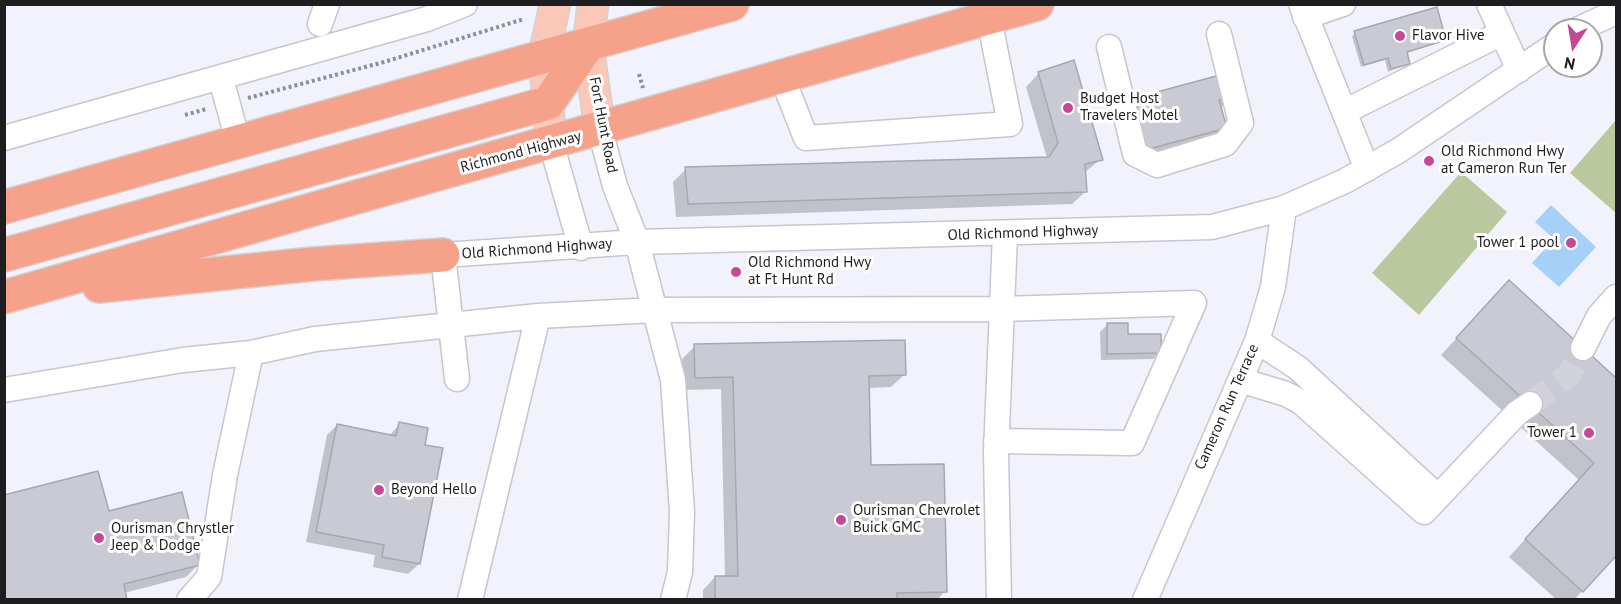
<!DOCTYPE html>
<style>
body{margin:0}
#map{position:relative;width:1621px;height:604px;overflow:hidden;background:#f2f2fc;font-family:"PT Sans",sans-serif}
canvas{display:block}
.frame{position:absolute;inset:0;border:6px solid #1e1e21;pointer-events:none}
.north{position:absolute;left:1543px;top:18px;width:60px;height:60px;box-sizing:border-box;background:#fff;border:2px solid #a5a5a6;border-radius:50%;rotate:192deg;font-size:16px;font-weight:700;line-height:24px;text-align:center;color:#1e1e21}
.north::after{content:'';display:block;margin:auto;width:21px;height:27px;background:#c44897;clip-path:polygon(50% 0,100% 100%,50% 72%,0 100%)}
</style>
<div id="map">
<canvas width="1621" height="604"></canvas>
<div class="frame"></div>
<div class="north">N</div>
</div>
<script>
const ctx = document.querySelector('canvas').getContext('2d');
ctx.lineJoin = 'round';
function fillPath(path, color) { ctx.fillStyle = color; ctx.fill(path, 'evenodd'); }
const toPath = rows => new Path2D(rows.map(r => 'M' + r).join(''));
function trace(path, color, width, dash) { ctx.strokeStyle = color; ctx.lineWidth = width; ctx.lineCap = dash ? 'butt' : 'round'; ctx.setLineDash(dash || []); ctx.stroke(path); }
function label(font, color, halo, rows, align = 'center') {
  ctx.font = font + ' "PT Sans",sans-serif'; ctx.lineWidth = 6; ctx.setLineDash([]); ctx.textBaseline = 'middle'; ctx.strokeStyle = halo; ctx.fillStyle = color; for (const [text, x, y, turn = 0] of rows) {
    ctx.save(); ctx.translate(x, y); ctx.rotate((+turn || 0) * Math.PI / 180); ctx.textAlign = isNaN(turn) ? turn : align; if (halo) ctx.strokeText(text, 0, 0); ctx.fillText(text, 0, 0); ctx.restore();
  }
}
const green = toPath([
 [1616,120,1616,213,1570,173],
 [1461,172,1507,212,1419,315,1372,273]
]);
const water = toPath([
 [1551,205,1596,247,1559,287,1532,263,1554,239,1535,222]
]);
const shadow = toPath([
 [1355,33,1445,40,1406,53,1408,63,1388,72,1385,60,1361,67,1352,36],
 [1073,62,1101,159,1084,173,1085,192,1072,204,676,217,673,182,686,169,1047,158,1026,87,1038,74],
 [1236,94,1220,109,1225,127,1209,144,1128,165,1115,117],
 [1509,282,1616,380,1616,553,1574,600,1557,600,1509,557,1579,480,1441,355],
 [1107,325,1126,336,1160,353,1153,359,1101,360,1100,332],
 [695,346,904,375,891,387,868,388,870,467,945,591,937,600,703,600,703,590,715,577,725,577,721,389,683,390,682,359],
 [400,424,423,446,419,564,408,574,373,567,375,555,306,542,327,435,337,425,389,436],
 [107,513,199,564,186,577,124,593]
]);
const building = toPath([
 [1437,7,1446,40,1407,52,1410,64,1391,69,1388,58,1364,65,1354,31,1437,7],
 [1074,60,1103,160,1085,164,1087,192,688,204,685,167,1049,157,1058,143,1038,72,1074,60],
 [1231,72,1237,95,1219,100,1227,128,1145,150,1131,99,1231,72],
 [1509,280,1616,378,1616,556,1583,592,1525,539,1594,463,1456,338,1509,280],
 [1107,323,1128,323,1128,334,1161,334,1161,353,1107,354,1107,323],
 [905,340,906,375,869,376,871,465,944,464,947,592,897,593,897,600,715,600,715,576,738,576,733,377,695,378,694,344,905,340],
 [399,422,428,428,425,445,443,448,420,564,382,557,384,545,316,532,337,424,396,436,399,422],
 [98,471,109,511,182,492,200,565,124,584,127,600,4,600,4,495,98,471]
]);
const minorTunnel = toPath([
 [1530,404,1569,375,1583,348]
]);
const path = toPath([
 [639,74,643,88],
 [248,98,384,62,524,19],
 [185,115,206,109]
]);
const minor = toPath([
 [1301,4,1367,169],
 [1489,4,1519,70],
 [1305,17,1343,4],
 [320,24,327,4],
 [1579,29,1616,12],
 [1109,47,1135,154,1157,165,1225,144,1241,123,1219,34],
 [782,77,806,138,1010,124,989,18],
 [221,79,238,141],
 [1344,112,1502,33],
 [600,130,615,186,637,242,673,380,682,512,680,572,673,600],
 [4,138,427,19,465,4],
 [551,143,581,248],
 [1257,341,1298,368,1438,497],
 [1583,348,1599,316,1616,297],
 [457,379,443,255,637,242,1212,227,1284,208,1345,181,1398,151,1555,45],
 [1240,380,1286,394,1301,402,1424,512,1517,413,1530,404],
 [4,390,183,360,251,353,315,339,538,316,655,310,1002,309,1194,303,1132,443,996,441],
 [189,600,209,577,225,475,251,353],
 [470,600,538,316],
 [999,600,996,453,1005,234],
 [1145,600,1257,341,1273,287,1284,208]
]);
const major = toPath([
 [593,4,588,45,600,130],
 [551,143,544,55,555,4]
]);
const highway = toPath([
 [4,207,732,4],
 [4,255,548,103,588,45],
 [99,286,313,264,443,255],
 [4,297,1037,4]
]);
const markers = [
 [1400,36,6,"#c44897"],
 [1068,108,6,"#c44897"],
 [1429,161,6,"#c44897"],
 [1571,243,6,"#c44897"],
 [736,272,6,"#c44897"],
 [1589,433,6,"#c44897"],
 [379,490,6,"#c44897"],
 [841,520,6,"#c44897"],
 [99,538,6,"#c44897"]
];
const poiNames = [
 ["Flavor Hive",1412,36],
 ["Budget Host",1080,99],
 ["Travelers Motel",1080,116],
 ["Old Richmond Hwy",1441,152],
 ["at Cameron Run Ter",1441,169],
 ["Tower 1 pool",1559,243,"right"],
 ["Old Richmond Hwy",748,263],
 ["at Ft Hunt Rd",748,280],
 ["Tower 1",1577,433,"right"],
 ["Beyond Hello",391,490],
 ["Ourisman Chevrolet",853,511],
 ["Buick GMC",853,528],
 ["Ourisman Chrystler",111,529],
 ["Jeep & Dodge",111,546]
];
const streetNames = [
 ["Fort Hunt Road",603,125,79],
 ["Richmond Highway",521,152,-15],
 ["Old Richmond Highway",1023,233,-2],
 ["Old Richmond Highway",537,249,-4],
 ["Cameron Run Terrace",1227,407,-66]
];
fillPath(green, '#b9c89e');
fillPath(water, '#a6d0f7');
fillPath(shadow, '#0003');
fillPath(building, '#cacad4');
trace(building, '#a7a7b0', 1.5);
trace(minorTunnel, '#d2d2db', 24, [24, 12]);
trace(minor, '#c6c6d0', 27);
trace(major, '#d2d2d3', 33);
trace(highway, '#d2d2d3', 36);
trace(path, '#8e8e95', 4, [3, 3]);
trace(minor, '#fff', 24);
trace(major, '#fac7b9', 30);
trace(highway, '#f6a28a', 33);
for (const [x, y, r, color] of markers) { const dot = new Path2D(); dot.arc(x, y, r, 0, 2 * Math.PI); ctx.fillStyle = color; ctx.fill(dot); trace(dot, '#fff', 2); }
label('15px', '#1e1e21', '#fff', poiNames, 'left');
label('15px', '#1e1e21', '#fff', streetNames);
</script>
